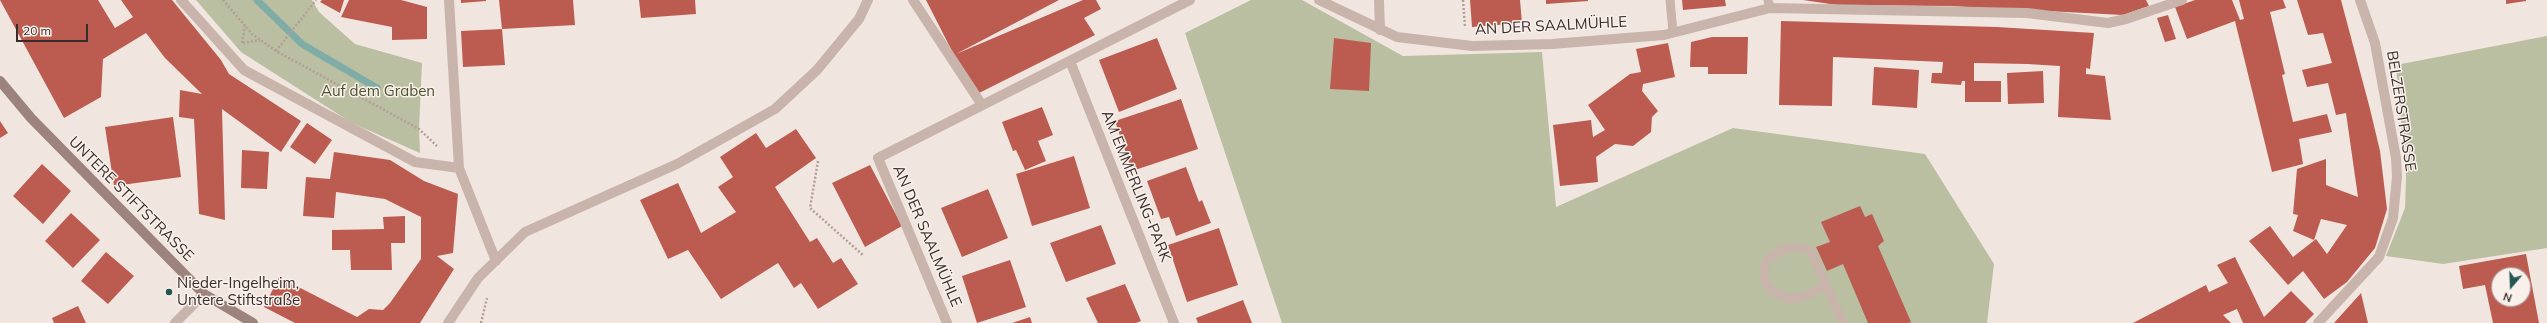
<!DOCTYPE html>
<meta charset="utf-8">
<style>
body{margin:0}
#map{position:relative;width:2547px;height:323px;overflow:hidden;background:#f1e6df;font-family:Mulish,sans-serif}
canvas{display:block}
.north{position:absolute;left:2491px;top:267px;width:40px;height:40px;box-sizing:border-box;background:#f9f0eb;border:1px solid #aba29e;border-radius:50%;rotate:199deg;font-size:11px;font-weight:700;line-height:16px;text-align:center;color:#372c2a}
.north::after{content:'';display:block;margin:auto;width:14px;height:18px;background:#235551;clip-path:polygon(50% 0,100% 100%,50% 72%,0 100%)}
.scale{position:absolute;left:16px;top:24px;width:72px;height:18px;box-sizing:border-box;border:2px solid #372c2a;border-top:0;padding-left:5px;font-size:12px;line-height:14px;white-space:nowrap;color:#372c2a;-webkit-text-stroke:3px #f9f0eb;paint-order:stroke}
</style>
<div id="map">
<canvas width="2547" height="323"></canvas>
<div class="north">N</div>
<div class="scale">20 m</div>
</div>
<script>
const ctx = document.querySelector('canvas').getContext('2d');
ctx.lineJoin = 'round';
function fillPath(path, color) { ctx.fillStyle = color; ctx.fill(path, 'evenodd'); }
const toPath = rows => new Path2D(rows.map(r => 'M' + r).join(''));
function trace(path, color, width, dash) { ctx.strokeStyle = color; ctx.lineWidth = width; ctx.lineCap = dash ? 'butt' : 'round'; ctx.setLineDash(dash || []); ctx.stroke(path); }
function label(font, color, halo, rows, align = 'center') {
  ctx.font = font + ' Mulish,sans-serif'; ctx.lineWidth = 3; ctx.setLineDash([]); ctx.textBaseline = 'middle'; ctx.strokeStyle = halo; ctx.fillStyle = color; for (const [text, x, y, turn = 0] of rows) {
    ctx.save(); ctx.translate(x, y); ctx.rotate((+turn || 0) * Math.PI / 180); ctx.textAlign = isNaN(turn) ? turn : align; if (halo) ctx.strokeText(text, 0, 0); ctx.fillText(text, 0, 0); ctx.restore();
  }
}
const green = toPath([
 [196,0,312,0,319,12,355,44,422,63,419,129,420,153,352,123,241,52],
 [1251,0,1302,0,1403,56,1542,52,1556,207,1733,128,1925,154,1994,264,1987,323,1282,323,1185,33],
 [2547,36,2547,248,2443,264,2386,256,2405,208,2406,177,2396,65]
]);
const stream = toPath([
 [257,0,302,44,377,88]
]);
const building = toPath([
 [0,0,98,0,115,28,133,17,121,0,172,0,221,60,229,74,301,121,281,152,222,109,225,220,199,214,194,119,179,117,180,90,202,94,165,58,146,33,103,59,101,97,64,118],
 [322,0,344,0,340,13,320,2],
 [349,0,401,0,427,7,427,39,392,40,392,27,341,17],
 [461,0,486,0,486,1,461,3],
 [499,0,573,0,575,25,502,29],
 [639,0,695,0,696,14,641,18],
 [926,0,1059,0,956,54,1083,0,1096,0,1101,9,1084,18,1095,35,979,93,954,55],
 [1470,0,1520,0,1522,23,1472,27],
 [1546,0,1588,0,1588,1,1546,4],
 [1682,0,1725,0,1726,6,1683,10],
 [1803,0,2146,0,2149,6,2123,15,1950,6,1837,5],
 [2195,0,2232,0,2240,20,2244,19,2239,0,2283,0,2286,8,2270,12,2285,74,2282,75,2293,122,2327,114,2332,132,2299,139,2303,164,2272,172,2235,21,2187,39,2175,7],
 [2297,0,2341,0,2370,109,2380,151,2387,209,2375,248,2347,282,2324,299,2303,271,2288,285,2249,241,2270,226,2293,257,2316,239,2327,254,2347,225,2321,219,2314,240,2293,231,2298,215,2293,214,2297,169,2326,159,2326,185,2358,197,2346,113,2336,115,2328,83,2307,87,2302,70,2332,63,2323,33,2308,35],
 [2506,0,2526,0,2526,1,2506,4],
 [2168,15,2176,39,2165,42,2157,18],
 [1781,21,1997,27,2094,33,2090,69,2086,68,2086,74,2105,76,2111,120,2058,117,2060,66,2027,64,1974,63,1974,81,2001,81,2001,102,1965,102,1965,81,1962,81,1961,85,1931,83,1932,73,1942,73,1943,62,1833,57,1832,106,1779,105],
 [502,29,505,65,463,67,461,31],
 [1712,37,1748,37,1747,74,1708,74,1708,67,1690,67,1691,42],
 [1157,38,1177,89,1119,112,1099,60],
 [1334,38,1371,43,1369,91,1330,89],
 [1668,43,1675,77,1643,84,1642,91,1658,111,1652,117,1651,132,1633,146,1615,144,1596,157,1598,182,1560,186,1553,125,1591,120,1593,137,1605,130,1588,105,1630,74,1641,72,1636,49],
 [1874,67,1919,70,1917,108,1872,105],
 [2043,71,2044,103,2008,104,2007,73],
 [1181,99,1198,149,1132,171,1115,121],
 [1042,107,1053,135,1038,141,1046,161,1025,170,1016,150,1013,151,1002,122],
 [173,117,181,177,114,186,105,127],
 [0,121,8,133,0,138],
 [307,123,332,140,315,164,290,147],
 [796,129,816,158,775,187,810,242,817,238,833,263,841,258,858,284,818,309,801,283,794,288,778,263,721,299,688,250,668,259,640,200,678,183,701,233,736,212,718,187,733,177,720,157,756,133,766,148],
 [242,150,269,152,267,189,241,188],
 [334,152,390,160,424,181,458,194,453,253,437,256,454,269,420,323,295,323,264,307,279,277,357,317,369,309,383,310,390,303,421,259,421,217,385,199,336,192,334,218,303,216,306,177,330,179],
 [1074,156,1090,208,1032,226,1016,174],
 [42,164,71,191,43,224,13,196],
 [870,165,902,226,865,247,832,183],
 [1186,167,1199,202,1202,200,1211,223,1176,236,1169,217,1161,219,1147,181],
 [988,189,1008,238,962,257,941,208],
 [1860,206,1865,217,1872,214,1884,241,1878,246,1911,322,1908,323,1868,323,1843,264,1827,271,1816,247,1830,242,1821,222],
 [71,213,100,240,73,268,45,241],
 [405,216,405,243,391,243,392,270,351,270,350,250,332,250,332,230,384,229,383,217],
 [1101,225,1116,264,1066,282,1050,243],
 [1219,228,1238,285,1187,302,1168,245],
 [106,252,134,276,108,304,81,281],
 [2526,254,2539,323,2493,323,2485,285,2463,289,2459,266],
 [2499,275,2523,275,2523,299,2499,299],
 [2235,257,2264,317,2291,291,2314,314,2305,323,2243,323,2237,309,2223,315,2231,323,2133,323,2206,285,2209,292,2228,283,2217,265],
 [1010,260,1026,307,977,323,962,276],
 [1125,284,1141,321,1136,323,1098,323,1086,298],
 [2361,293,2368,323,2334,323],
 [1243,300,1252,323,1198,323,1196,318],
 [78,306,86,323,54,323,52,318],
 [1030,317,1032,323,1012,323]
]);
const path = toPath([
 [223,0,252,34,276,51,419,129,437,146],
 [1463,0,1465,27],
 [242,43,245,26],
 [243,43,260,40],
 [276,51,316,0],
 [818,161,810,208,864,256],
 [481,323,487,298]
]);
const service = toPath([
 [1670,0,1673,32],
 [1768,0,1770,8],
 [1826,285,1808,295,1790,299,1773,292,1766,284,1763,272,1767,260,1781,250,1797,247,1811,251,1843,323]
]);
const minor = toPath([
 [181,0,244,70,415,162,459,168],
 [449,0,459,168,496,261],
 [913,0,982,105],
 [1319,0,1397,37,1472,46,1552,44,1664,35,1770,8,2027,13,2108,23,2126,19,2182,0],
 [1379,0,1380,30],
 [1070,61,1174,323],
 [175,323,204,294],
 [448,323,478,278,525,232,677,164,775,109,817,70,859,19,868,0],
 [947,323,878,158,1190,0],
 [2318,323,2379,257,2393,218,2397,177,2396,158,2375,43,2360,0]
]);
const secondary = toPath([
 [0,81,31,118,204,294,253,323]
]);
const markers = [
 [169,292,4,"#235551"]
];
const streetNames = [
 ["AN DER SAALMÜHLE",1551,26,-3],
 ["BELZERSTRASSE",2401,111,81],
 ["AM EMMERLING-PARK",1136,186,68],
 ["UNTERE STIFTSTRASSE",131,199,45],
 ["AN DER SAALMÜHLE",927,236,67]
];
const parkNames = [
 ["Auf dem Graben",378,91]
];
const poiNames = [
 ["Nieder-Ingelheim,",177,283],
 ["Untere Stiftstraße",177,300]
];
fillPath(green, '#b9bfa0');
trace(stream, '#80aca7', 7);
fillPath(building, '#bc5c51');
trace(path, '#b49e96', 2.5, [2, 2]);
trace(service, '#c8b4ab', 9);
trace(minor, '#c8b4ab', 10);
trace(secondary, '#9c847d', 10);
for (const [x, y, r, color] of markers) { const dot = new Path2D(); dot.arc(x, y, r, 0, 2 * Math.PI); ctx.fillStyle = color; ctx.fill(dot); trace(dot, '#f9f0eb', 1.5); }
label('15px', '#372c2a', '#f9f0eb', streetNames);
label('15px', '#4b5330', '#f9f0eb', parkNames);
label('15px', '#372c2a', '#f9f0eb', poiNames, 'left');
</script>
